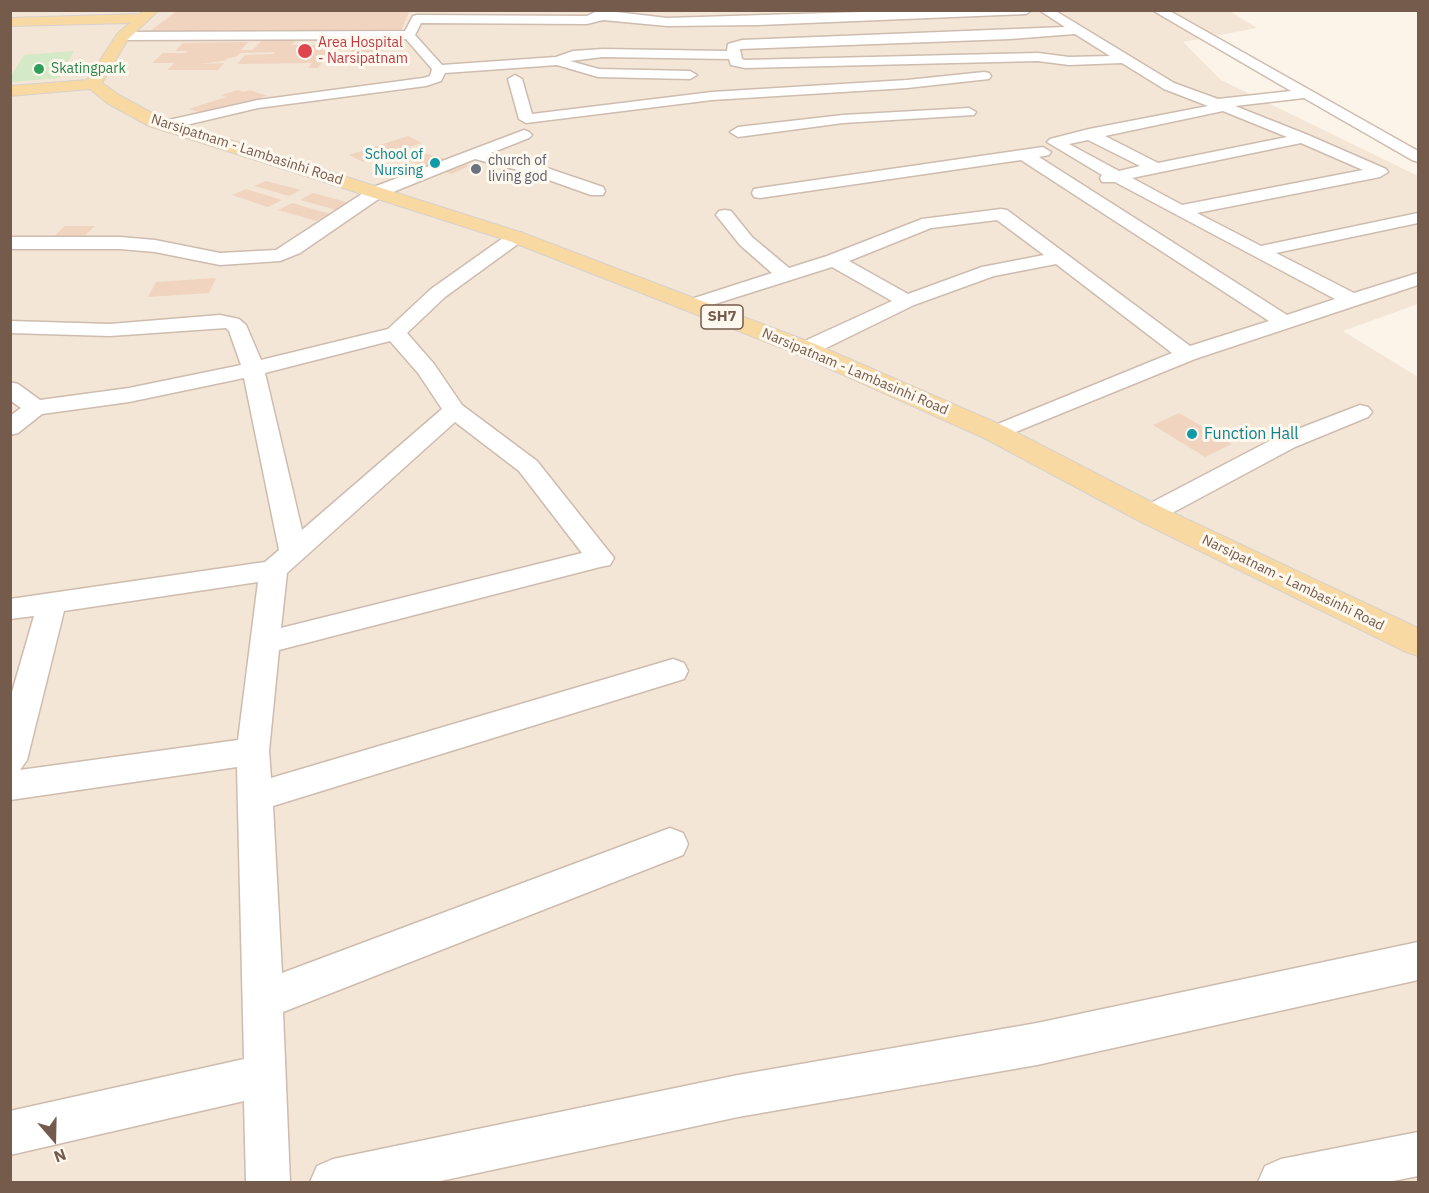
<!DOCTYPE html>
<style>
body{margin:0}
#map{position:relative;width:1429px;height:1193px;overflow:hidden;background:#fcf4e8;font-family:"IBM Plex Sans",sans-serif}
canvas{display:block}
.frame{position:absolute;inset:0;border:12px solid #755b4c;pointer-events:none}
.north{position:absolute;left:24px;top:1109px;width:60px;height:60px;-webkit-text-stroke:4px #fef8ee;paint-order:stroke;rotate:160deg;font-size:16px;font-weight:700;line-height:24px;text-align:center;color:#755b4c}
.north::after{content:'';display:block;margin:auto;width:21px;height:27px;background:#755b4c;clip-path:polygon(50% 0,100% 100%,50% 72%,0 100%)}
</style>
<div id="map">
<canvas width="1429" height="1193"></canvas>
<div class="frame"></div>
<div class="north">N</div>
</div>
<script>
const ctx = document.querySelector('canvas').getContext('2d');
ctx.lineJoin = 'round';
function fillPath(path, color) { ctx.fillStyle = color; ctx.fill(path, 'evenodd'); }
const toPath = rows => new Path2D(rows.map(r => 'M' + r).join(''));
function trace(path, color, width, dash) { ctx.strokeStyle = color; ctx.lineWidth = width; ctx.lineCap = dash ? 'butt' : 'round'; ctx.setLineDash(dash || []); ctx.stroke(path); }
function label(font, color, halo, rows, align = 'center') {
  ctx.font = font + ' "IBM Plex Sans",sans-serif'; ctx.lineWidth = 6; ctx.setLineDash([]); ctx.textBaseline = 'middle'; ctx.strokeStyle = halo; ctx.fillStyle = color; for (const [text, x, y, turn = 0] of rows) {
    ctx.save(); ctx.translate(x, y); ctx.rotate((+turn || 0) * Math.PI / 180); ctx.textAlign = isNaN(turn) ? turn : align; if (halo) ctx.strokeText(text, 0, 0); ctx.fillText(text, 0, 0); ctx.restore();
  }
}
const residential = toPath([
 [1228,10,1257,28,1183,42,1221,80,1418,176,1418,304,1343,331,1418,377,1418,1182,11,1182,10,11]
]);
const green = toPath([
 [74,51,59,78,11,82,11,76,24,55]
]);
const building = toPath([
 [178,10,410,10,400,33,146,34],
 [300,39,290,45,323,45,326,40,340,40,336,46,353,46,356,40,382,40,373,55,349,56,352,50,331,51,326,57,344,57,341,62,322,62,318,68,308,68,312,63,237,64,245,55,273,54,275,52,240,53,236,57,228,58,224,61,199,64,224,63,218,70,167,70,175,63,152,63,163,53,186,53,189,51,175,51,183,43,248,42,241,50,253,50,262,40],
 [238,90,243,92,250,90,267,96,261,97,268,100,204,114,189,109,226,97,221,95],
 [408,136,422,143,363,162,349,155],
 [418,151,469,166,452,174,401,159],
 [266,181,301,190,289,196,254,186],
 [246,189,282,200,268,207,232,195],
 [313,193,350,203,336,210,300,200],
 [292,203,330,214,316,221,278,210],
 [65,226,95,226,81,239,51,239],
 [216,278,209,293,148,297,156,282],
 [1179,413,1232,444,1205,457,1153,425]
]);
const minor = toPath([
 [599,10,667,18,927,10,1032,10,1026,14,758,25,667,26,603,20,587,24,421,23,415,35,442,65,556,57,573,51,603,49,727,51,728,44,742,40,1065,27,1039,10,1054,10,1174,83,1218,99,1291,91,1152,10,1168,10,1418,151,1418,162,1412,160,1304,98,1235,106,1308,135,1386,169,1388,172,1380,177,1197,213,1261,246,1418,213,1418,223,1276,253,1354,293,1418,273,1418,285,1195,359,996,440,988,438,984,433,988,428,1172,353,1056,264,994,276,914,305,814,354,806,355,798,354,795,349,798,344,892,301,832,267,699,309,685,309,682,305,685,301,772,273,740,245,716,215,719,211,725,210,731,211,752,237,789,268,827,256,922,219,1001,209,1007,210,1190,346,1269,321,1021,160,760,198,754,197,752,193,754,189,760,188,1043,147,1051,152,1049,155,1039,157,1287,315,1335,299,1115,182,1102,182,1100,178,1102,175,1047,142,1050,139,1089,129,1208,106,1164,89,1122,63,1069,65,1038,61,745,68,731,65,729,59,603,57,570,61,599,69,690,71,697,75,690,79,598,77,557,65,445,73,441,81,426,86,258,108,165,130,160,128,157,125,160,122,258,100,423,78,430,76,432,69,406,39,123,40,117,36,123,32,405,31,413,16,417,15,587,16,599,10],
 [1075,34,1110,56,1069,57,1038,53,745,60,742,59,740,49,1010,39,1075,34],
 [1223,111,1287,137,1158,163,1105,136,1223,111],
 [1088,140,1140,166,1119,171,1069,144,1088,140],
 [1301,143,1363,170,1182,205,1132,178,1301,143],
 [997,220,1044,255,982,267,908,294,849,261,931,228,997,220],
 [984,72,989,73,991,76,989,79,907,88,712,100,526,123,519,119,508,79,515,75,522,79,532,114,712,92,907,80,984,72],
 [969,108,976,112,974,115,843,123,738,137,730,132,738,127,843,115,969,108],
 [524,130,529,132,532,135,529,138,491,153,541,166,603,187,605,191,603,195,591,195,529,173,475,159,383,196,300,253,280,261,220,265,155,252,120,249,10,249,10,237,120,237,155,240,220,253,276,250,371,188,524,130],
 [516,232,522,233,525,237,522,241,445,297,407,333,434,364,462,405,537,461,614,558,610,565,600,567,279,650,269,751,271,778,673,659,684,663,688,671,684,679,273,806,282,973,670,828,683,833,688,844,683,855,283,1012,290,1182,246,1182,244,1101,10,1155,10,1111,244,1059,237,767,10,800,10,699,34,616,10,619,10,599,265,562,279,550,244,378,129,402,42,414,18,433,10,435,10,416,21,408,10,400,10,382,18,384,40,400,129,388,241,365,229,331,226,328,110,336,10,333,10,321,110,324,220,315,239,319,246,325,261,360,388,329,431,289,510,233,516,232],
 [390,341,418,373,442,409,302,530,265,373,390,341],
 [455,422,519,471,582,553,281,628,287,573,455,422],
 [258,582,238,740,20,770,27,760,64,611,258,582],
 [1360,405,1368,407,1372,412,1368,417,1295,447,1159,520,1150,522,1141,520,1137,514,1141,508,1277,437,1360,405],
 [1418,942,1418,980,1037,1065,738,1117,436,1182,310,1182,317,1166,333,1159,738,1075,1037,1023,1418,942],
 [1418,1132,1418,1176,1388,1182,1258,1182,1265,1166,1281,1159,1418,1132]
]);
const major = toPath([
 [144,10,159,10,128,39,102,83,119,95,161,118,523,233,815,344,1006,427,1161,507,1418,628,1418,656,1406,652,1139,521,986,439,797,354,509,241,149,126,107,103,90,89,10,96,10,86,87,80,118,33,130,23,10,26,10,18,140,14,144,10]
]);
const markers = [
 [305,51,8,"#e0444e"],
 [39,69,6,"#2e9e5b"],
 [435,163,6,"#0f9aa8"],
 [476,169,6,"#6b7280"],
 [1192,434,6,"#0f9aa8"]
];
const farHealthnames = [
 ["Area Hospital",318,43],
 ["- Narsipatnam",318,59]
];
const farLeisurenames = [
 ["Skatingpark",51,69]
];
const farStreetnames = [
 ["Narsipatnam - Lambasinhi Road",247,150,18],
 ["Narsipatnam - Lambasinhi Road",855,372,23],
 ["Narsipatnam - Lambasinhi Road",1293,583,26]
];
const farCulturenames = [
 ["School of",423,155],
 ["Nursing",423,171]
];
const farWorshipnames = [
 ["church of",488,161],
 ["living god",488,177]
];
const shields = [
 [722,317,42]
];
const shieldNames = [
 ["SH7",722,317]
];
const cultureNames = [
 ["Function Hall",1204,434]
];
fillPath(residential, '#f3e6d6');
fillPath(green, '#d4e9c6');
fillPath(building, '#f0d4c0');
trace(minor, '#cebcae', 3);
trace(major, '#d8d1cd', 2);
fillPath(minor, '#fff');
fillPath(major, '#f8d9a2');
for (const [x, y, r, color] of markers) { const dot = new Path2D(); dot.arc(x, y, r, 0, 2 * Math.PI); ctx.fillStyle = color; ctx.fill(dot); trace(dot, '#fef8ee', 2); }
label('14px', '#be3a42', '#fef8ee', farHealthnames, 'left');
label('14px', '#27864d', '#fef8ee', farLeisurenames, 'left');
label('14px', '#755b4c', '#fef8ee', farStreetnames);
label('14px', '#0d838f', '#fef8ee', farCulturenames, 'right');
label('14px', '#5b616d', '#fef8ee', farWorshipnames, 'left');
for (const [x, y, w] of shields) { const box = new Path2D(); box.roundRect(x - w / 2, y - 12, w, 24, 4.5); ctx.fillStyle = '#fef8ee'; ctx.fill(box); trace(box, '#755b4c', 1.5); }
label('bold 15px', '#755b4c', null, shieldNames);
label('16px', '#0d838f', '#fef8ee', cultureNames, 'left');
</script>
